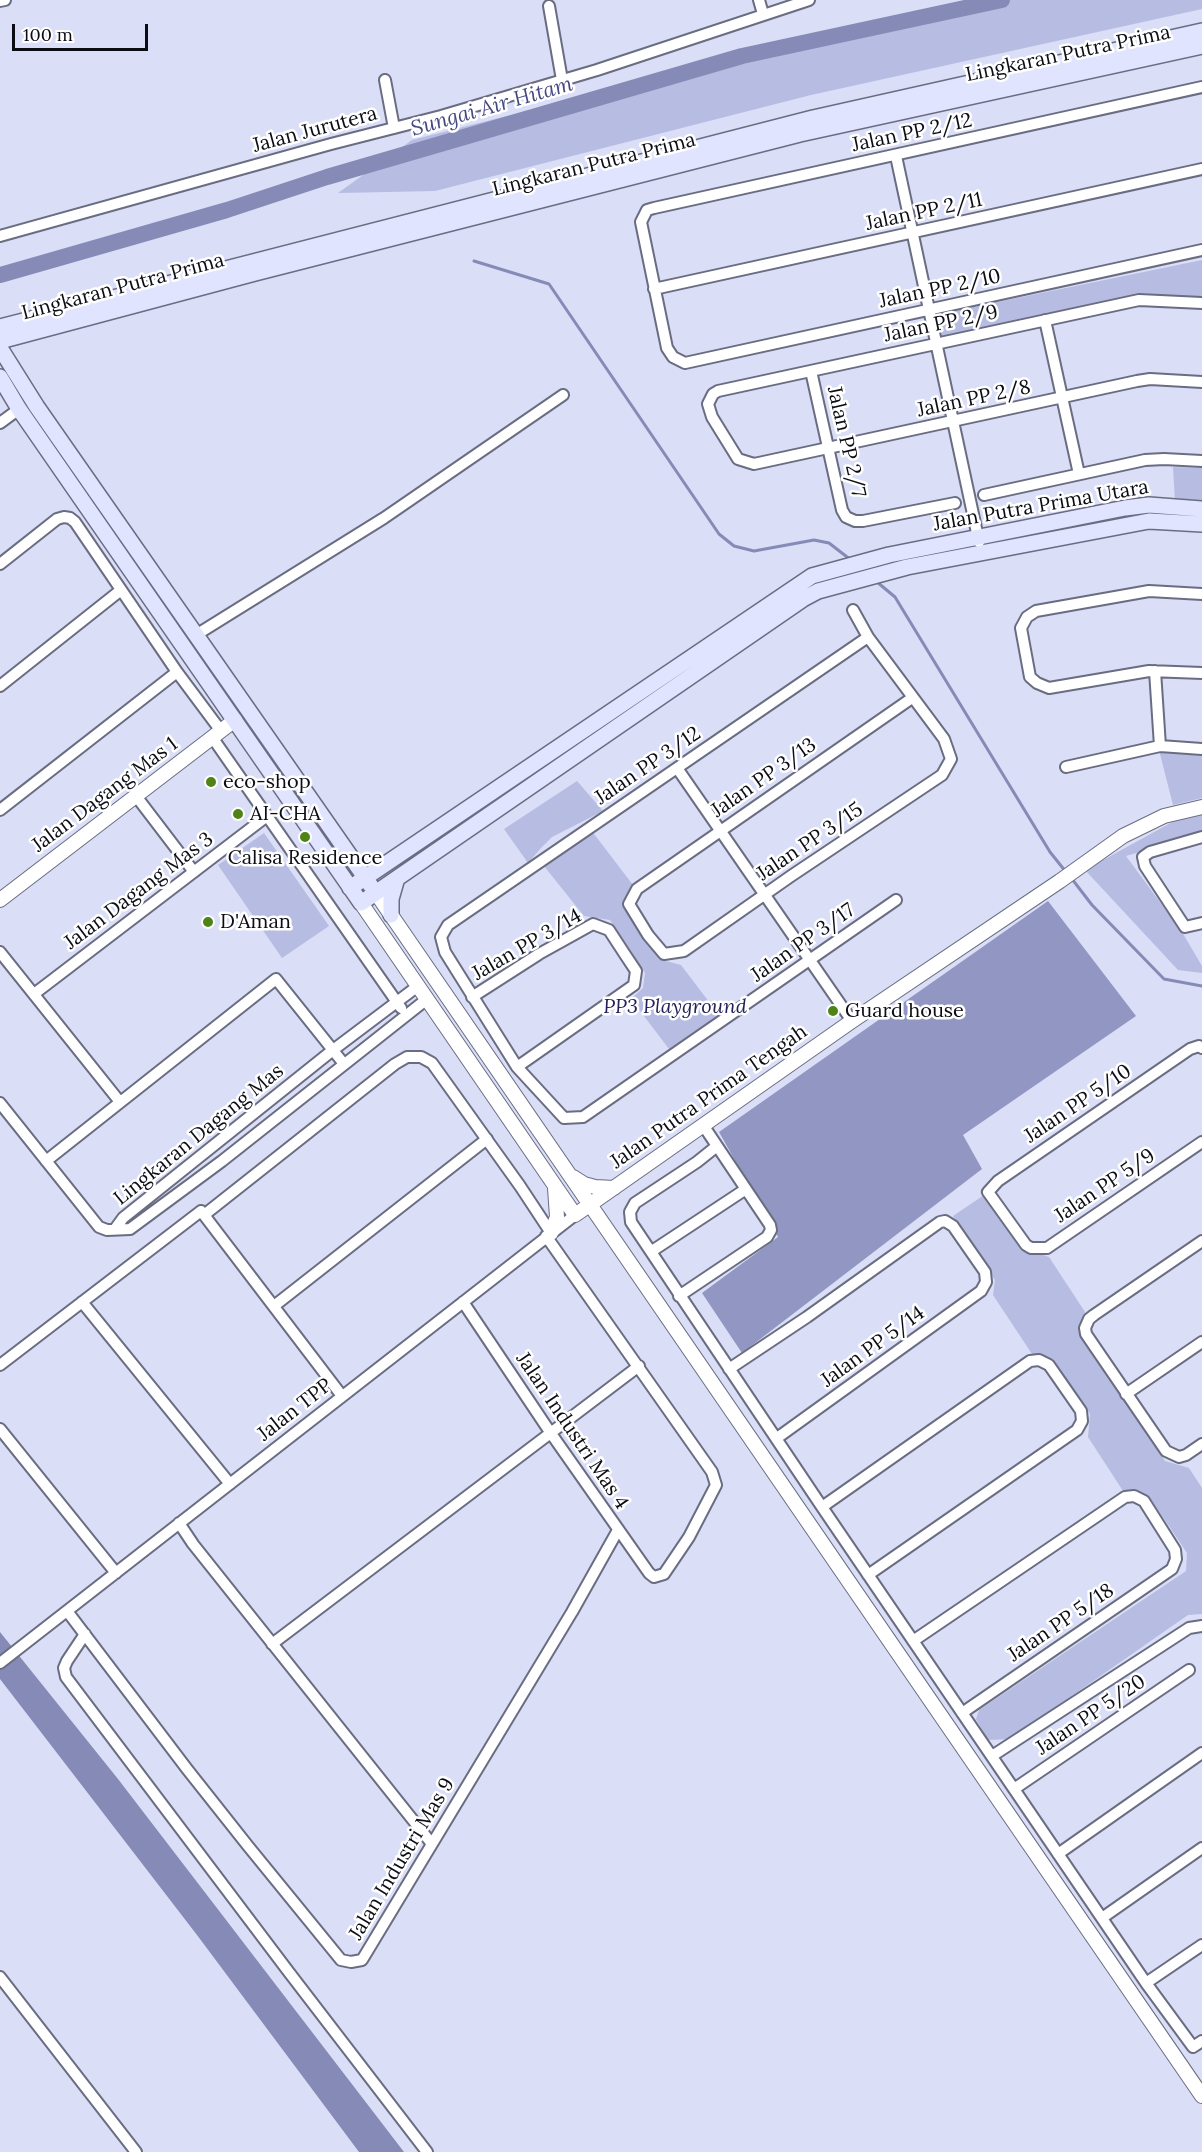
<!DOCTYPE html>
<style>
body{margin:0}
#map{position:relative;width:1202px;height:2152px;overflow:hidden;background:#dadef6;font-family:Lora,serif}
canvas{display:block}
.scale{position:absolute;left:12px;top:24px;width:136px;height:27px;box-sizing:border-box;border:3px solid #0b0c14;border-top:0;padding-left:8px;font-size:18px;line-height:21px;white-space:nowrap;color:#0b0c14;-webkit-text-stroke:4px #fff;paint-order:stroke}
</style>
<div id="map">
<canvas width="1202" height="2152"></canvas>
<div class="scale">100 m</div>
</div>
<script>
const ctx = document.querySelector('canvas').getContext('2d');
ctx.lineJoin = 'round';
function fillPath(path, color) { ctx.fillStyle = color; ctx.fill(path, 'evenodd'); }
const toPath = rows => new Path2D(rows.map(r => 'M' + r).join(''));
function trace(path, color, width, dash) { ctx.strokeStyle = color; ctx.lineWidth = width; ctx.lineCap = dash ? 'butt' : 'round'; ctx.setLineDash(dash || []); ctx.stroke(path); }
function label(font, color, halo, rows, align = 'center') {
  ctx.font = font + ' Lora,serif'; ctx.lineWidth = 5; ctx.setLineDash([]); ctx.textBaseline = 'middle'; ctx.strokeStyle = halo; ctx.fillStyle = color; for (const [text, x, y, turn = 0] of rows) {
    ctx.save(); ctx.translate(x, y); ctx.rotate((+turn || 0) * Math.PI / 180); ctx.textAlign = isNaN(turn) ? turn : align; if (halo) ctx.strokeText(text, 0, 0); ctx.fillText(text, 0, 0); ctx.restore();
  }
}
const green = toPath([
 [986,0,1202,0,1202,9,811,95,435,191,338,193,412,140,798,42],
 [1202,260,1202,299,1146,296,942,338,939,314],
 [1173,467,1202,468,1202,503,1175,501],
 [1159,750,1202,753,1202,798,1173,805],
 [577,781,603,811,552,837,541,848,528,863,504,829],
 [1202,812,1202,834,1126,856,1182,932,1202,966,1202,973,1178,970,1085,870,1185,815],
 [591,830,633,885,627,903,666,961,681,965,719,1015,669,1049,631,999,643,988,645,973,610,920,584,916,540,861],
 [264,833,329,926,282,958,218,865],
 [984,1195,1019,1247,1049,1257,1085,1312,1079,1330,1165,1461,1189,1468,1202,1488,1202,1614,1188,1615,1010,1739,988,1740,976,1719,979,1710,1186,1571,1187,1553,1152,1501,1143,1494,1125,1494,1088,1437,1090,1414,1053,1359,1032,1354,993,1295,995,1280,953,1216]
]);
const forest = toPath([
 [1048,901,1136,1016,963,1135,982,1169,742,1353,702,1293,778,1237,719,1132]
]);
const water = toPath([
 [0,1632,118,1779,404,2152,359,2152,197,1935,0,1679]
]);
const stream = toPath([
 [474,261,549,284,719,534,734,546,754,551,814,540,829,543,851,560],
 [877,582,895,597,1050,852,1066,872],
 [1072,879,1092,905,1164,979,1202,986]
]);
const river = toPath([
 [0,275,227,210,327,177,742,56,1002,0]
]);
const minor = toPath([
 [759,0,763,14],
 [0,1,5,0],
 [549,6,562,80],
 [385,80,394,128],
 [1202,87,654,208,647,210,641,222,667,348,673,357,685,363,1202,250],
 [896,156,979,542],
 [0,236,331,144,441,116,597,70,809,0],
 [654,289,1202,169],
 [1202,303,1139,300,718,391,713,394,708,404,712,417,738,459,754,464,1137,381,1150,379,1202,382],
 [1045,320,1079,474],
 [811,371,842,510,846,517,855,521,863,521,955,503],
 [0,423,19,409],
 [984,495,1145,460,1164,459,1202,461],
 [0,564,57,519,64,517,70,518,75,522,177,672,221,731],
 [1202,594,1149,591,1036,611,1027,617,1021,628,1030,677,1037,683,1049,688,1149,671,1202,673],
 [853,610,868,637,944,739,951,759,942,775,791,876,684,951,664,954,648,935,629,904,637,889,912,698],
 [196,635,384,518,563,395],
 [868,637,448,925,441,937,445,952,517,1067,564,1118,583,1117,896,900],
 [1155,671,1160,746],
 [0,686,121,590],
 [212,737,401,1008],
 [1066,767,1160,746,1202,749],
 [677,768,852,1021],
 [136,796,194,872],
 [0,810,177,672],
 [1202,837,1150,852,1143,857,1145,866,1185,927,1202,923],
 [0,952,120,1102],
 [34,994,267,816],
 [472,997,539,954,593,924,609,930,624,953,636,971,634,985,517,1067],
 [1202,1048,1199,1046,1190,1049,998,1181,988,1192,1026,1245,1031,1248,1047,1248,1202,1142],
 [0,1103,99,1227,107,1230,130,1229,222,1161,427,999],
 [717,1146,697,1162,635,1203,630,1212,631,1222,822,1507,1146,1983,1193,2047,1202,2041],
 [46,1161,276,979,344,1064],
 [204,1215,395,1064,407,1057,421,1057,432,1063,520,1186,551,1233],
 [115,1229,123,1218,333,1050,418,986],
 [1202,1241,1094,1315,1089,1319,1085,1328,1086,1334,1166,1451,1179,1457,1186,1455,1202,1444],
 [652,1251,746,1189],
 [679,1296,767,1237,771,1230,770,1225,703,1125],
 [82,1302,230,1484],
 [463,1302,550,1432,649,1573,654,1577,664,1574,689,1537,716,1485,712,1472,546,1236],
 [274,1306,487,1139],
 [0,1365,201,1211,342,1396],
 [729,1369,807,1317,940,1222,945,1221,953,1226,985,1272,986,1282,981,1291,777,1438],
 [1126,1394,1202,1342],
 [0,1429,116,1573],
 [822,1507,1030,1361,1039,1360,1049,1365,1081,1411,1082,1421,1077,1430,868,1575],
 [179,1523,193,1544,432,1844],
 [67,1611,187,1769,248,1846,341,1960,351,1962,362,1960,572,1612,618,1530],
 [85,1634,67,1661,64,1668,66,1677,288,1971,427,2152],
 [913,1641,1125,1497,1134,1496,1144,1501,1175,1550,1176,1559,1172,1569,962,1713],
 [272,1644,639,1366],
 [0,1663,575,1215],
 [992,1756,1189,1628,1202,1626],
 [1014,1789,1189,1670],
 [1058,1854,1202,1753],
 [1102,1918,1202,1848],
 [0,1977,136,2152],
 [1146,1983,1202,1945]
]);
const tertiary = toPath([
 [376,893,1202,2096],
 [0,900,235,720],
 [361,903,575,1215,852,1021,1060,881,1123,836,1164,816,1202,807],
 [573,1177,584,1184,595,1187,614,1188],
 [551,1233,557,1217,555,1188]
]);
const secondary = toPath([
 [0,327,813,118,1202,31],
 [0,341,255,273,800,134,1202,46],
 [0,348,37,407,371,886],
 [0,377,19,409,361,903,803,599,818,591,907,567,1149,521,1202,524],
 [350,888,812,576,889,555,1125,508,1149,505,1202,509],
 [391,915,391,899,397,878]
]);
const markers = [
 [211,782,6,"#4e8318"],
 [238,814,6,"#4e8318"],
 [305,837,6,"#4e8318"],
 [208,922,6,"#4e8318"],
 [833,1011,6,"#4e8318"]
];
const streetNames = [
 ["Lingkaran Putra Prima",1068,54,-12],
 ["Jalan Jurutera",315,130,-15],
 ["Jalan PP 2/12",912,133,-12],
 ["Lingkaran Putra Prima",594,165,-14],
 ["Jalan PP 2/11",924,212,-12],
 ["Lingkaran Putra Prima",123,287,-15],
 ["Jalan PP 2/10",940,289,-12],
 ["Jalan PP 2/9",941,324,-12],
 ["Jalan PP 2/8",974,399,-12],
 ["Jalan PP 2/7",846,442,77],
 ["Jalan Putra Prima Utara",1041,506,-10],
 ["Jalan PP 3/12",648,766,-34],
 ["Jalan PP 3/13",764,778,-35],
 ["Jalan Dagang Mas 1",105,795,-37],
 ["Jalan PP 3/15",810,842,-34],
 ["Jalan Dagang Mas 3",139,891,-37],
 ["Jalan PP 3/17",803,943,-35],
 ["Jalan PP 3/14",527,945,-30],
 ["Jalan Putra Prima Tengah",709,1097,-35],
 ["Jalan PP 5/10",1078,1104,-34],
 ["Lingkaran Dagang Mas",199,1135,-39],
 ["Jalan PP 5/9",1105,1186,-34],
 ["Jalan PP 5/14",873,1347,-36],
 ["Jalan TPP",295,1410,-38],
 ["Jalan Industri Mas 4",572,1431,56],
 ["Jalan PP 5/18",1061,1623,-34],
 ["Jalan PP 5/20",1091,1715,-34],
 ["Jalan Industri Mas 9",402,1859,-59]
];
const poiNames = [
 ["eco-shop",223,782],
 ["AI-CHA",250,814],
 ["Calisa Residence",305,858,"center"],
 ["D'Aman",220,922],
 ["Guard house",845,1011]
];
const parkNames = [
 ["PP3 Playground",675,1007]
];
const waterNames = [
 ["Sungai Air Hitam",492,107,-16]
];
fillPath(green, '#b7bce2');
fillPath(forest, '#9197c2');
fillPath(water, '#858bb6');
trace(stream, '#858bb6', 3);
trace(river, '#858bb6', 16);
trace(minor, '#6a6d82', 14);
trace(tertiary, '#6a6d82', 16);
trace(secondary, '#6a6d82', 18);
trace(minor, '#fff', 10);
trace(tertiary, '#fff', 14);
trace(secondary, '#e1e4fe', 15);
for (const [x, y, r, color] of markers) { const dot = new Path2D(); dot.arc(x, y, r, 0, 2 * Math.PI); ctx.fillStyle = color; ctx.fill(dot); trace(dot, '#fff', 2); }
label('20px', '#0b0c14', '#fff', streetNames);
label('20px', '#0b0c14', '#fff', poiNames, 'left');
label('italic 20px', '#222258', '#fff', parkNames);
label('italic 21px', '#454982', '#fff', waterNames);
</script>
